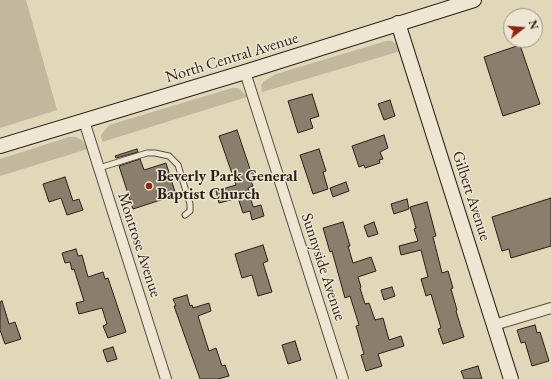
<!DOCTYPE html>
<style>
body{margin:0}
#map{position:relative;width:551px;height:379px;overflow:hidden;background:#e1d8ba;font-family:"EB Garamond",serif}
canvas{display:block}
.north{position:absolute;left:503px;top:8px;width:40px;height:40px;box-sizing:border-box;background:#ece6d2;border:1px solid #9f9688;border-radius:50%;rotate:73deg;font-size:11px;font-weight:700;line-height:16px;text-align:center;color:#2c1e18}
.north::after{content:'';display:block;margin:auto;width:14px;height:18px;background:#8f2418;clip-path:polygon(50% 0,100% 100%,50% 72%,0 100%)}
</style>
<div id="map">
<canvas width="551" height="379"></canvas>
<div class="north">N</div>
</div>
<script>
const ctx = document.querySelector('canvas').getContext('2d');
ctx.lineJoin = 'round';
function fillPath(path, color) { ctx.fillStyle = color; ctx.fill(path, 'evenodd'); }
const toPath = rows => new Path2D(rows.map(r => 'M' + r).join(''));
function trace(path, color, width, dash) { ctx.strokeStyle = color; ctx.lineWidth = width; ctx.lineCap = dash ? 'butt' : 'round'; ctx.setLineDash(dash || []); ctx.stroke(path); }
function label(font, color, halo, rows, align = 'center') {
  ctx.font = font + ' "EB Garamond",serif'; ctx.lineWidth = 3; ctx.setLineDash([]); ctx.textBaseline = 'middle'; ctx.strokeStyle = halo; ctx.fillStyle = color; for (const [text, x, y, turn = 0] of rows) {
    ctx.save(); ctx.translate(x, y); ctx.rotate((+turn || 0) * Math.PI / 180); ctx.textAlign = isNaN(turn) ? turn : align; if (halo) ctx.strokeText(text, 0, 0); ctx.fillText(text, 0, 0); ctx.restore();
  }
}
const green = toPath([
 [0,0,26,0,57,110,0,128],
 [386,41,392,41,398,45,401,51,262,92,261,85,264,81,276,74],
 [232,88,239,88,247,97,102,142,101,135,109,125],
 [69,137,76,137,82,140,88,149,0,176,0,159]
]);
const building = toPath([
 [520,45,540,104,503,116,484,57,520,45],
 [312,94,319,116,310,119,313,128,298,133,288,101,312,94],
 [390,100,395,116,384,120,378,104,390,100],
 [237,130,251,172,253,172,256,180,251,181,253,186,248,188,253,207,261,205,264,216,252,220,250,211,243,213,238,198,219,203,216,191,236,185,219,136,237,130],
 [384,135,388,148,380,152,383,159,379,160,380,163,365,168,364,165,359,167,352,146,384,135],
 [137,149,138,152,116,158,115,156,137,149],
 [319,149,326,171,323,172,328,189,313,194,300,155,319,149],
 [140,159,144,170,166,163,176,195,133,209,119,166,140,159],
 [65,177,73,201,79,199,83,210,67,215,61,198,49,202,43,184,65,177],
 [346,182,349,191,333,197,330,188,346,182],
 [551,198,551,246,511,258,509,249,502,251,492,217,551,198],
 [407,199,409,209,394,214,391,204,407,199],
 [427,202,436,236,433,237,442,273,448,271,453,288,451,289,457,310,456,311,464,337,443,344,438,329,441,328,431,294,426,296,421,279,428,277,421,250,401,255,399,246,418,241,414,229,416,228,410,207,427,202],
 [343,222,350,246,348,246,353,263,371,257,376,271,358,277,361,287,360,288,365,304,369,303,375,320,383,318,389,340,401,336,404,346,378,354,382,366,366,371,361,355,364,354,356,326,359,325,350,296,345,298,332,251,330,252,323,228,343,222],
 [374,222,378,234,368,237,364,226,374,222],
 [263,245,268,261,263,263,272,292,258,296,252,275,242,278,235,254,263,245],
 [76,249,78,256,82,255,88,277,103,272,105,279,108,278,126,332,108,338,103,326,107,324,102,308,79,314,76,303,84,301,74,269,72,270,70,262,65,263,62,253,76,249],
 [392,287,395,296,384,300,381,290,392,287],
 [187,295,190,306,192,305,193,308,209,303,211,311,198,316,209,351,216,348,222,366,225,365,229,376,218,379,200,379,174,306,176,306,173,299,187,295],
 [2,301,9,324,15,322,21,339,5,344,0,330,0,302,2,301],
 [535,325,537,333,540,332,549,361,532,366,525,342,521,343,517,330,535,325],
 [295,341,301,360,288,364,282,345,295,341],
 [113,347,117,359,107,362,103,350,113,347],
 [478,366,482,379,464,379,461,371,478,366]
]);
const lane = toPath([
 [99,168,147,153,155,153,169,156,178,165,190,204,190,211,185,215]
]);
const street = toPath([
 [245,72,343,379],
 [84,121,166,379],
 [494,325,551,308]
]);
const secondary = toPath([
 [398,23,511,379],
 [0,146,245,72,474,0]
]);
const markers = [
 [149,186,4,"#8f2418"]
];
const streetNames = [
 ["North Central Avenue",232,58,-17],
 ["Gilbert Avenue",471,196,72],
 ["Montrose Avenue",139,245,72],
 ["Sunnyside Avenue",323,267,72]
];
const poiNames = [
 ["Beverly Park General",157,177],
 ["Baptist Church",157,195]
];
fillPath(green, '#c2b89e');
fillPath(building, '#8a7f6c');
trace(building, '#2c1e18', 1);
trace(lane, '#594c40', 7);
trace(street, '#594c40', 12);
trace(secondary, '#2c1e18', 16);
trace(lane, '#ece6d2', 5);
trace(street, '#ece6d2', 10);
trace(secondary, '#ece6d2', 14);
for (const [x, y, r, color] of markers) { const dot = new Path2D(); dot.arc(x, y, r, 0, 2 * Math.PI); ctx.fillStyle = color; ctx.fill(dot); trace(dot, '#ece6d2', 1.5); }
label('16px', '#2c1e18', '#ece6d2', streetNames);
label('bold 16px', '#2c1e18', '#ece6d2', poiNames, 'left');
</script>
